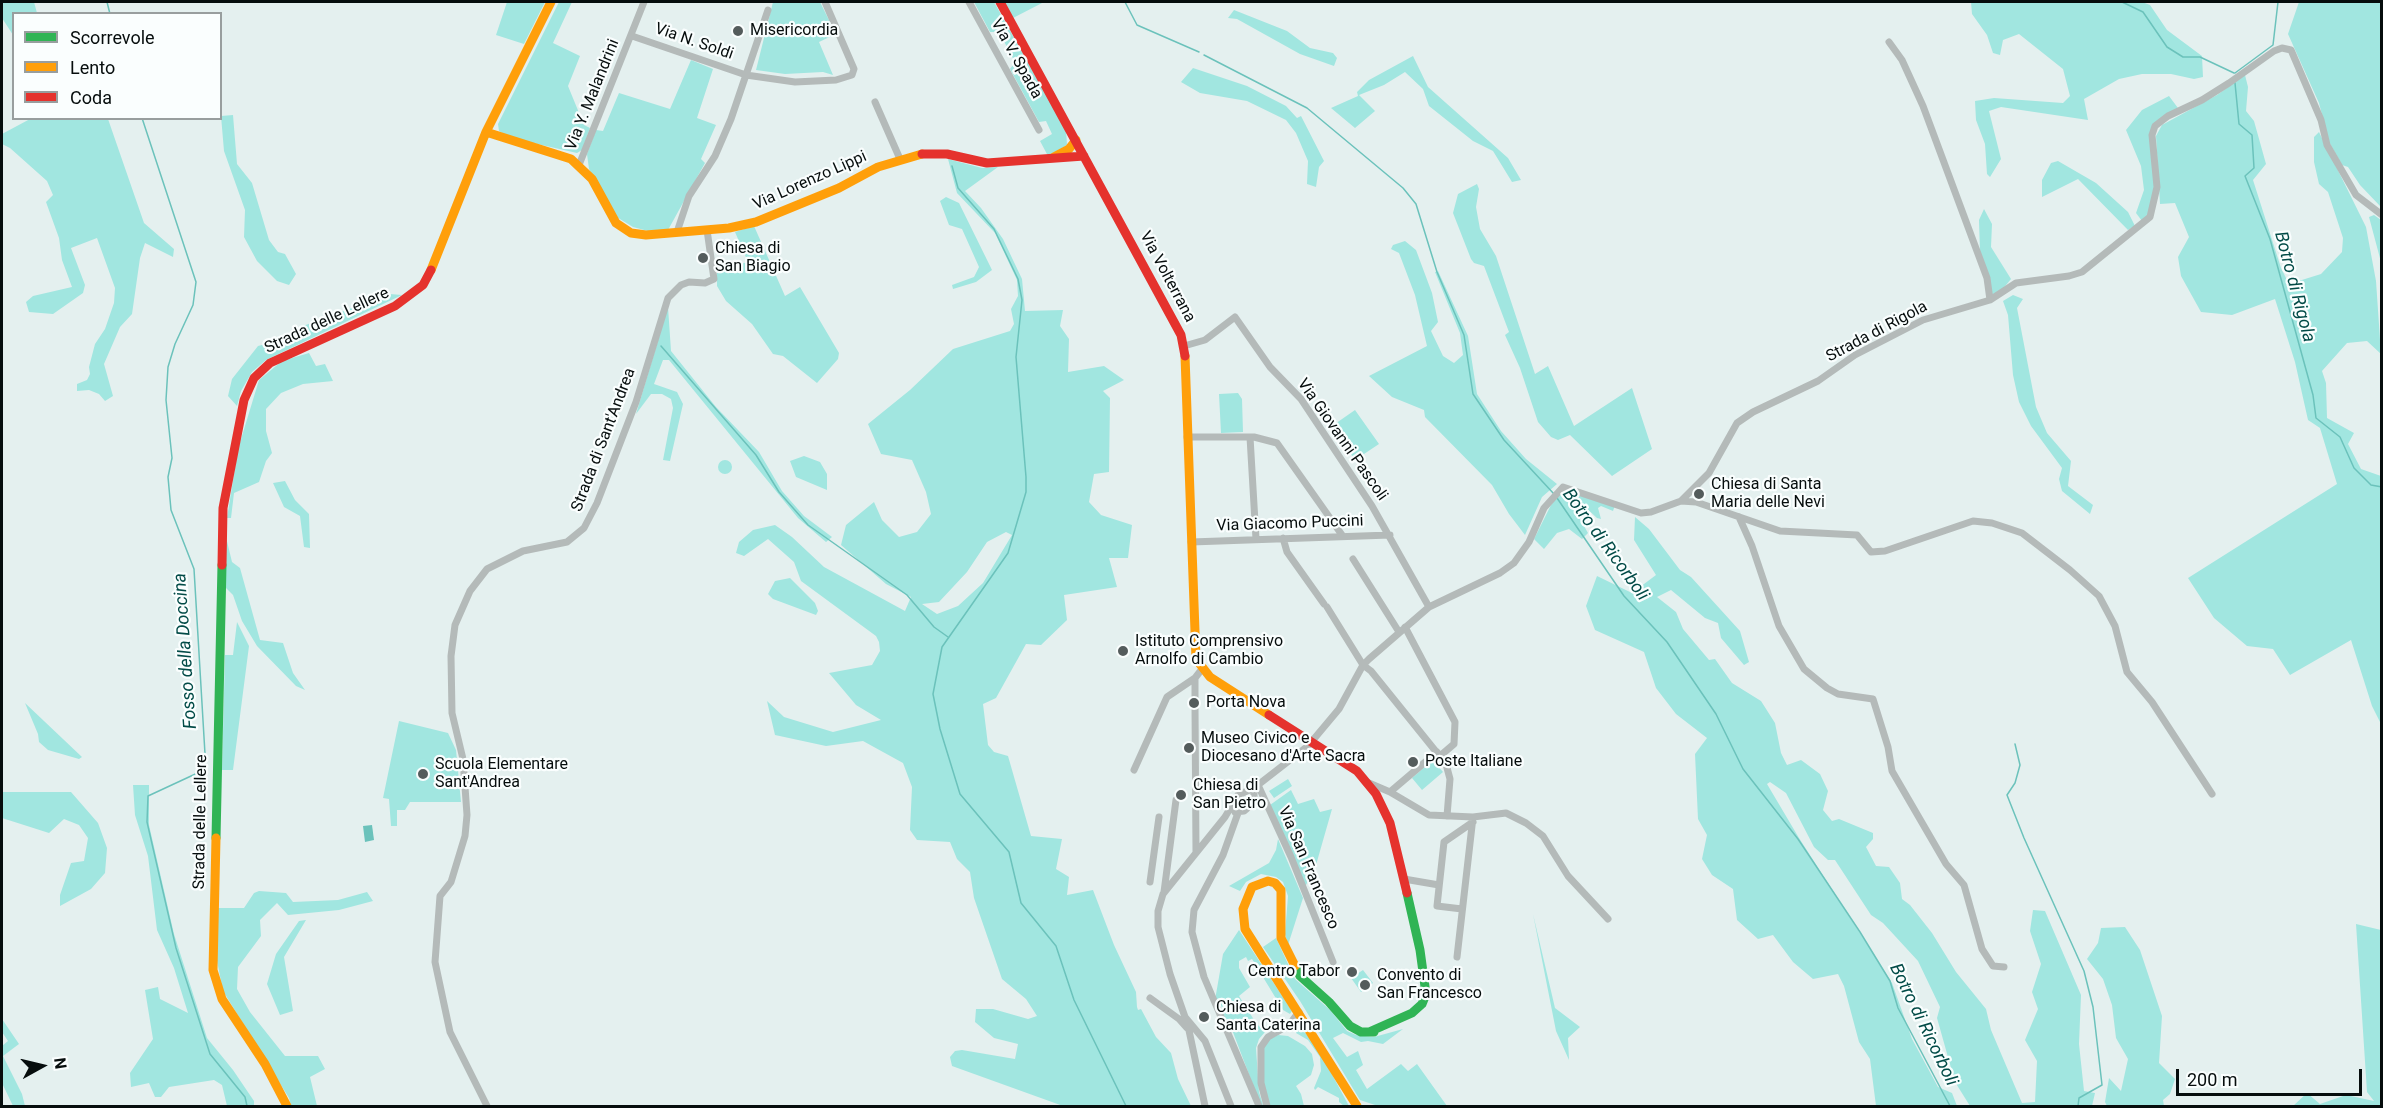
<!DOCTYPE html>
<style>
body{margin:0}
#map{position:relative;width:2383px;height:1108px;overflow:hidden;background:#e4f0ef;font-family:Roboto,sans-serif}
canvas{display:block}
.frame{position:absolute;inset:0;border:3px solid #060d0d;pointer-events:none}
.legend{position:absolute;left:12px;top:12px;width:210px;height:108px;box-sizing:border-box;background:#fafefe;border:2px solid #989e9e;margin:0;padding:8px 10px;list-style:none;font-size:18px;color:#060d0d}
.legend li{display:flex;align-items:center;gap:12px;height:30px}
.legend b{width:30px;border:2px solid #989e9e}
.north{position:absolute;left:12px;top:1036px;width:60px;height:60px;-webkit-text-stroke:4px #fafefe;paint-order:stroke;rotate:82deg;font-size:16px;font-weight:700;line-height:24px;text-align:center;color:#060d0d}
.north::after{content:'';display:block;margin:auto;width:21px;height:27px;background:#060d0d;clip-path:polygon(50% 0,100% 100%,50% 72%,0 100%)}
.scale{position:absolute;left:2176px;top:1069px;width:186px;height:27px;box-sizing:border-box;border:3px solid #060d0d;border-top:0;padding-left:8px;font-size:18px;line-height:21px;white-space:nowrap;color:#060d0d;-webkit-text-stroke:4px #fafefe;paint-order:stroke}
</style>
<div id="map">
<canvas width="2383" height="1108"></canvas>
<div class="frame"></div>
<ul class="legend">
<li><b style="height:8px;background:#30b455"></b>Scorrevole</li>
<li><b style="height:8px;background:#ff9f0a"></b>Lento</li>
<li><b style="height:8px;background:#e5322d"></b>Coda</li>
</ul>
<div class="north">N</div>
<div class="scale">200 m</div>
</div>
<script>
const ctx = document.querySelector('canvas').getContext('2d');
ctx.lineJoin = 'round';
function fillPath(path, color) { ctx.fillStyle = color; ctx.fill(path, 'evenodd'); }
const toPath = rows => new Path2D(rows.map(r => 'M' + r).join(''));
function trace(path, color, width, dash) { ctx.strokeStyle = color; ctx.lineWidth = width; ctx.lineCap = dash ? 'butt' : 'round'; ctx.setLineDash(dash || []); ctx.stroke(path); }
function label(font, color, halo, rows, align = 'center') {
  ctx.font = font + ' Roboto,sans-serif'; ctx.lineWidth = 4.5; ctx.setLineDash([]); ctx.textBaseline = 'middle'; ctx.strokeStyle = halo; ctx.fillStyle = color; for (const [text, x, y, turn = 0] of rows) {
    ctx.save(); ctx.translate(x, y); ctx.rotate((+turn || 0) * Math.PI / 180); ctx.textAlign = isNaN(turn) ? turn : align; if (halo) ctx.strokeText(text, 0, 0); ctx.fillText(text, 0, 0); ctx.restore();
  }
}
const green = toPath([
 [2,2,34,2,37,13,14,14,13,35,2,18],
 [507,2,545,2,524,44,496,35],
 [559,2,572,2,553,43,580,56,568,86,584,125,590,128,582,150,577,153,511,138,499,131,498,124],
 [773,2,820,2,836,34,819,42,833,75,823,72,785,74,756,70],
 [974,2,994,2,1066,130,1067,145,1048,156,1040,141,1052,134,1046,121,1039,122,1010,69,1015,62,999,32,990,32],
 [1004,2,1044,2,1013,18],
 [1971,2,2142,2,2150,5,2167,30,2202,56,2203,77,2194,79,2171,74,2142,74,2119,79,2084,99,2088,120,2001,107,1989,111,2001,159,1990,177,1987,174,1985,144,1976,120,1975,101,1994,98,2063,103,2070,96,2063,69,2019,34,2003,40,2000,55,1993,53,1987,35,1972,14],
 [2299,2,2381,2,2380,206,2360,185,2348,167,2342,165,2329,142,2319,103,2288,34],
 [1234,10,1287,31,1310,48,1333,53,1337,58,1334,66,1300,54,1237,19,1228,18],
 [1413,56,1428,87,1508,158,1521,180,1512,182,1493,151,1473,141,1429,106,1423,89,1405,72,1384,85,1359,95,1375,111,1355,128,1331,108,1358,96,1357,92,1369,80],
 [691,60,713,69,697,118,716,125,701,159,705,163,668,230,648,231,633,227,615,216,589,169,587,154,596,130,603,131,619,93,670,109],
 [1193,68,1247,86,1286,106,1297,118,1301,116,1324,161,1319,167,1316,187,1307,184,1308,161,1296,133,1286,120,1247,101,1200,93,1181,82],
 [2245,75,2248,87,2246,111,2254,121,2266,164,2253,180,2281,268,2289,284,2321,274,2342,252,2343,238,2328,192,2319,184,2314,162,2314,137,2319,132,2366,227,2376,281,2381,354,2367,341,2347,343,2322,371,2326,383,2327,418,2354,433,2348,444,2361,469,2381,476,2381,724,2372,706,2351,640,2290,675,2273,649,2247,646,2214,618,2188,578,2337,484,2320,428,2308,420,2295,362,2275,299,2232,315,2201,312,2181,276,2178,257,2189,237,2175,203,2160,204,2156,136,2162,125,2217,95],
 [2169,96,2178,108,2158,121,2150,131,2155,191,2149,217,2142,221,2136,213,2144,190,2141,166,2126,130,2142,110],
 [233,115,237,164,252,183,269,240,278,252,285,254,296,274,289,285,277,281,257,261,244,237,245,210,224,151,221,116],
 [30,119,108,119,144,223,174,249,173,257,145,243,140,258,132,314,120,327,104,364,113,396,105,401,99,394,89,390,77,391,77,384,87,380,90,374,89,367,95,344,105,329,114,303,115,288,97,238,71,248,85,285,83,293,53,314,29,312,26,302,33,296,72,287,62,260,59,238,46,202,53,195,47,181,10,148,2,144,2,134],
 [948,159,982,168,998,167,965,191,981,208,1003,239,1022,279,1025,311,1063,310,1060,326,1069,339,1068,372,1104,366,1124,380,1103,391,1110,398,1109,472,1094,474,1089,502,1101,515,1132,525,1128,558,1109,558,1117,587,1064,595,1067,620,1041,645,1026,644,996,698,983,704,988,745,994,752,1008,756,1031,836,1062,839,1056,869,1069,877,1067,895,1093,890,1114,945,1136,992,1137,1007,1138,1010,1141,1009,1156,1037,1171,1053,1178,1079,1191,1106,1063,1106,952,1066,950,1057,955,1051,962,1050,1015,1059,1018,1044,994,1038,975,1022,976,1009,993,1009,1028,1019,1037,1016,1026,999,1002,979,974,898,970,872,957,859,950,842,917,840,910,830,912,787,903,763,863,741,826,746,775,735,767,701,784,717,833,732,881,720,856,705,829,673,872,665,880,651,879,642,876,636,801,581,794,562,768,539,744,556,736,553,739,542,753,530,775,525,792,537,824,567,905,611,911,597,886,584,841,545,846,525,874,502,882,520,899,537,917,532,931,514,926,492,912,460,881,454,868,424,910,390,953,349,1010,331,1014,324,1011,309,1018,296,1017,280,995,233,957,193],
 [1006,532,1012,535,983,583,958,606,937,614,922,604,939,602,967,572,987,542],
 [2058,161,2096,183,2128,212,2135,226,2128,230,2078,179,2042,197,2042,180,2051,163],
 [1477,184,1479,189,1476,207,1480,229,1496,256,1535,374,1548,366,1574,426,1632,388,1652,449,1612,476,1570,435,1558,440,1551,437,1538,422,1520,368,1505,335,1509,332,1484,266,1474,263,1471,259,1453,213,1458,194],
 [946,197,959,203,992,270,976,282,953,289,952,285,974,277,979,267,962,229,949,225,940,201],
 [1984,209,1992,224,1991,247,2011,279,2002,290,1992,296,1980,252,1979,220],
 [2374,215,2381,220,2381,262,2369,217],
 [754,226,785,296,800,287,839,353,838,359,817,383,783,356,773,354,752,324,726,301,717,286,717,270,748,262,735,232],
 [1405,241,1416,250,1432,293,1438,322,1431,331,1443,356,1454,363,1463,355,1460,333,1435,272,1438,271,1468,336,1477,394,1501,431,1526,459,1557,484,1542,497,1525,535,1509,514,1492,485,1425,417,1424,410,1392,397,1369,376,1427,346,1415,295,1399,253,1391,249,1393,245],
 [390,294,402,295,266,360,252,372,241,391,237,406,228,396,232,379,258,346,288,338,303,326],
 [2013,295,2023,299,2017,308,2036,407,2047,433,2071,461,2068,486,2093,505,2090,514,2062,491,2059,479,2062,468,2031,426,2019,402,2013,375,2008,315,2003,301],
 [668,307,671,351,716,407,759,452,782,491,804,516,832,537,826,542,798,518,669,360,663,360,654,384,677,392,683,404,670,461,663,460,673,408,671,399,662,394,651,394,636,414],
 [309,353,316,366,325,364,333,381,303,384,281,393,266,409,266,431,272,453,266,461,259,482,234,493,231,518,227,518,238,449,259,380,282,361],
 [1238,393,1242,399,1243,432,1221,433,1219,394],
 [1355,410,1379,444,1355,460,1332,426],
 [804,456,820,462,827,474,827,490,796,477,790,461],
 '718 467a7 7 0 1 1 14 0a7 7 0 1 1-14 0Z',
 [285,481,295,500,309,514,310,548,304,547,300,516,284,507,273,483],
 [1566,490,1615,505,1613,511,1601,506,1598,508,1601,519,1597,518,1584,506,1574,502,1573,507,1588,533,1582,539,1569,529,1557,533,1544,549,1534,539,1551,505,1561,492],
 [1635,517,1649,529,1680,570,1691,577,1740,631,1749,662,1744,665,1721,638,1718,623,1705,618,1671,590,1657,597,1676,612,1683,629,1709,660,1715,659,1732,683,1761,701,1775,723,1781,753,1787,765,1801,760,1820,774,1828,791,1823,810,1832,821,1839,819,1873,833,1873,839,1866,847,1876,866,1889,867,1900,883,1902,899,1910,905,1932,933,1956,972,1986,1009,1991,1030,2022,1103,2035,1102,2037,1061,2025,1040,2038,1009,2032,992,2041,964,2030,931,2033,910,2045,911,2081,995,2079,1044,2084,1091,2095,1093,2092,1106,1970,1106,1955,1082,1937,1018,1940,1007,1918,961,1883,923,1871,915,1835,860,1828,860,1814,847,1786,793,1770,782,1767,784,1799,838,1892,983,1912,1039,1938,1087,1952,1093,1957,1106,1876,1106,1870,1059,1859,1042,1844,986,1838,974,1813,979,1793,962,1773,935,1758,939,1737,920,1733,889,1712,875,1702,859,1707,835,1698,819,1695,754,1707,738,1676,714,1656,688,1644,652,1595,630,1586,606,1597,576,1632,593,1656,575,1634,540],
 [226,537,232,562,240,568,260,640,283,643,293,673,305,690,296,686,257,646,242,621,233,595,225,587],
 [790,578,815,603,818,611,816,615,773,599,768,594,775,581],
 [237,622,249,646,233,770,222,770,225,655,233,655],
 [25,703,82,757,79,759,48,750,39,742,38,734],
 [399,721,448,733,456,750,461,802,410,802,405,810,397,810,397,826,391,826,389,799,383,798],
 [1433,760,1443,772,1422,790,1412,778],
 [1288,779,1292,786,1274,798,1269,791],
 [133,785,149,785,149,825,174,934,207,1038,233,1070,254,1101,254,1106,227,1106,222,1085,214,1080,169,1087,161,1097,155,1097,149,1083,131,1087,130,1073,153,1039,145,990,158,987,160,999,188,1013,174,968,157,930,148,856,135,815],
 [1291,790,1298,804,1314,799,1320,812,1332,809,1316,865,1305,887,1270,805],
 [2,792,71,792,98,823,107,848,105,873,91,889,60,906,60,895,71,863,84,861,88,838,79,825,64,819,49,833,2,818],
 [1278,839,1303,898,1288,945,1285,934,1288,896,1283,882,1276,877,1261,874,1246,882,1240,891,1229,886,1269,863,1276,850],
 [259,891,286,893,293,902,338,900,367,892,373,901,339,910,288,915,277,903,260,920,261,936,238,967,237,989,250,1012,285,1056,318,1056,325,1069,310,1077,317,1106,291,1106,289,1098,223,991,217,961,218,908,244,908,254,893],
 [1533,914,1555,1008,1580,1027,1568,1038,1569,1060,1556,1031],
 [306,920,284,957,293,1011,280,1015,267,984,276,954,299,921],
 [2356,924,2381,930,2381,1106,2293,1106,2307,1093,2320,1104,2346,1095,2374,1101,2367,1092],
 [2125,927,2140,950,2162,1016,2159,1063,2175,1079,2170,1094,2163,1100,2164,1106,2107,1106,2105,1102,2109,1078,2121,1091,2128,1059,2116,1038,2112,1005,2103,979,2087,959,2098,943,2101,928],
 [1239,930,1292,1011,1290,1014,1283,1010,1252,959,1248,961,1246,957,1239,961,1239,968,1250,987,1239,996,1256,1023,1265,1032,1259,1039,1256,1048,1259,1092,1263,1105,1261,1106,1231,1027,1219,1010,1222,1008,1219,999,1215,1000,1223,954],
 [1276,938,1295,979,1330,1010,1347,1031,1356,1035,1374,1037,1403,1029,1383,1044,1368,1041,1361,1042,1343,1033,1333,1038,1347,1057,1358,1051,1363,1065,1356,1070,1367,1089,1401,1064,1408,1071,1417,1064,1447,1106,1378,1106,1360,1100,1300,1001,1263,947],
 [1363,970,1373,983,1361,992,1351,978],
 [2,1019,19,1044,3,1056,22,1094,25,1106,13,1106,2,1083,2,1046,8,1041,2,1032],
 [1296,1029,1304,1031,1321,1054,1349,1106,1344,1106,1339,1102,1339,1098,1318,1087,1315,1090,1314,1088,1321,1071,1320,1057,1308,1040,1296,1033],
 [1278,1035,1288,1036,1305,1046,1312,1054,1314,1065,1311,1075,1296,1086,1301,1094,1304,1106,1270,1106,1263,1081,1262,1050,1270,1039]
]);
const water = toPath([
 [372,825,374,840,365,842,363,826]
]);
const stream = toPath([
 [107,2,110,14],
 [1125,2,1137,25,1199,52],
 [2122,2,2143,12,2167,47,2183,57,2200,57,2234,73],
 [1204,55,1307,108,1403,188,1416,204,1437,272,1464,335,1473,394,1504,440,1554,494],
 [2235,73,2273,45,2278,2],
 [2235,83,2239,124,2252,135,2254,168,2245,176,2270,239,2313,395,2316,418,2340,437,2354,468,2371,485,2382,487],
 [142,118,196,282,193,305,175,344,168,367,166,400,172,458,168,477,171,510,194,569,205,754,204,770,148,796,147,822,176,948,210,1054,245,1097,247,1106],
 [952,166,958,188,994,229,1018,279,1022,300,1016,357,1026,477,1026,492,1008,553,942,647,933,694,940,729,960,794,1009,852,1021,903,1056,946,1074,1000,1126,1106],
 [661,346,756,455,779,492,808,525,907,595,934,627,948,637],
 [1557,498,1624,596,1667,642,1716,714,1743,769,1798,839,1860,932,1890,981,1898,1008,1950,1106],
 [2015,744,2020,765,2015,783,2007,795,2024,838,2084,971,2093,1007,2102,1085,2079,1098,2078,1106]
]);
const street = toPath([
 [969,2,1039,130],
 [632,36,746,75,795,82,836,80,852,75,854,69,825,2],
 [1889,42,1902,60,1923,106,1987,278,1990,300],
 [875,102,900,159],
 [579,165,644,2],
 [677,232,689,196,715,156,731,119,768,10],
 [1184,346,1205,340,1235,317,1270,367,1301,399,1372,506,1429,607],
 [1187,437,1254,437,1277,443,1342,535],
 [1250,437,1256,539],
 [1681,501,1709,473,1737,423,1753,412,1818,381,1855,355,1923,320,1990,300,2016,283,2069,276,2082,272,2150,217,2157,187,2152,135,2155,126,2168,116,2202,100,2229,83,2274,51,2282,48,2291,50,2321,120,2327,145,2356,195,2382,215],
 [1739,517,1752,546,1779,626,1804,669,1827,688,1838,694,1873,699,1888,747,1892,771,1946,864,1964,885,1982,949,1993,966,2004,967],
 [1283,538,1287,552,1324,604],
 [1191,542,1390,535],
 [1353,559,1399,632],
 [1327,607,1363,665,1371,671,1446,764,1450,779,1447,816],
 [1405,627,1455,722,1454,744,1440,756],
 [1195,702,1195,678],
 [1195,706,1196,852],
 [1134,770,1167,697,1195,678,1202,669],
 [1369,783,1390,792,1429,815,1473,817,1506,813,1526,823,1543,836,1568,876,1608,919],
 [1258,785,1291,857,1333,962],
 [1390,792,1437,752],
 [1235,812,1244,811,1251,805,1254,797,1254,788],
 [1238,813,1223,855,1194,910,1192,932,1204,977,1259,1106],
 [1404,879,1439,885],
 [1150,882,1159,817],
 [1164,892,1176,800],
 [1462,909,1437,906,1444,842,1473,822],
 [1457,957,1473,817],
 [1150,998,1179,1019,1187,1028],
 [1187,1021,1205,1106],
 [487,1106,450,1032,435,962,440,896,451,882,465,836,467,815,463,759,452,713,451,656,455,625,470,591,487,569,523,551,567,542,584,528,597,503,636,402,668,298,681,285,689,282,705,283,714,279,707,230],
 [1231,1106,1205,1041,1185,1017,1170,974,1158,927,1158,911,1163,894,1225,817,1238,795,1254,788,1308,746,1339,709,1363,665,1369,659,1429,607,1500,573,1514,563,1529,542,1544,508,1563,487,1641,513,1651,512,1681,501,1696,502,1780,531,1857,535,1871,552,1885,551,1973,521,1992,523,2022,533,2070,570,2099,596,2115,626,2127,672,2152,702,2212,794],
 [1267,1106,1261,1083,1261,1047,1268,1037,1289,1025,1299,1012]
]);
const fast = toPath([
 [216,838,222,565],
 [1295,966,1300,976,1329,1002,1350,1026,1361,1032,1374,1032],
 [1369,1032,1412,1013,1422,1004,1426,994,1420,950,1407,893]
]);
const slow = toPath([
 [486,132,571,159,592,179,616,223,631,233,646,235,729,228,756,222,839,188,878,167,922,154],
 [1054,157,1069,149,1076,140],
 [431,270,486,132,551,2],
 [1185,356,1196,659,1210,677,1269,715],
 [216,838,213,970,222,999,265,1064,287,1106],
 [1295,966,1281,938,1281,890,1275,883,1268,881,1252,887,1243,909,1245,929,1357,1106]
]);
const jam = toPath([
 [1000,2,1181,335,1185,356],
 [922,154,947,154,987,163,1084,156],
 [222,565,223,508,244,400,254,378,270,363,395,306,423,285,431,270],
 [1269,715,1357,771,1376,794,1390,823,1407,893]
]);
const markers = [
 [738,31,6,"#545c5c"],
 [703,258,6,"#545c5c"],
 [1699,494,6,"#545c5c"],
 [1123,651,6,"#545c5c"],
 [1194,703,6,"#545c5c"],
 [1189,748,6,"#545c5c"],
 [1413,762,6,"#545c5c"],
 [423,774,6,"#545c5c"],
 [1181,795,6,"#545c5c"],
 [1352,972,6,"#545c5c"],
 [1365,985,6,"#545c5c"],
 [1204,1017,6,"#545c5c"]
];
const poiNames = [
 ["Misericordia",750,31],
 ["Chiesa di",715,249],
 ["San Biagio",715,267],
 ["Chiesa di Santa",1711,485],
 ["Maria delle Nevi",1711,503],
 ["Istituto Comprensivo",1135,642],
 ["Arnolfo di Cambio",1135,660],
 ["Porta Nova",1206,703],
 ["Museo Civico e",1201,739],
 ["Diocesano d'Arte Sacra",1201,757],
 ["Poste Italiane",1425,762],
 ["Scuola Elementare",435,765],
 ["Sant'Andrea",435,783],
 ["Chiesa di",1193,786],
 ["San Pietro",1193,804],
 ["Centro Tabor",1340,972,"right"],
 ["Convento di",1377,976],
 ["San Francesco",1377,994],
 ["Chiesa di",1216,1008],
 ["Santa Caterina",1216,1026]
];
const streetNames = [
 ["Via N. Soldi",694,42,19],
 ["Via V. Spada",1016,59,61],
 ["Via Y. Malandrini",593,95,-68],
 ["Via Lorenzo Lippi",810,181,-24],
 ["Via Volterrana",1167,277,62],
 ["Strada delle Lellere",327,321,-25],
 ["Strada di Rigola",1877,332,-28],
 ["Strada di Sant'Andrea",604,440,-69],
 ["Via Giovanni Pascoli",1342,440,55],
 ["Via Giacomo Puccini",1290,524,-2],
 ["Strada delle Lellere",201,822,-89],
 ["Via San Francesco",1308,868,67]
];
const waterNames = [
 ["Botro di Rigola",2294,287,75],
 ["Botro di Ricorboli",1605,545,54],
 ["Fosso della Doccina",186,651,-94],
 ["Botro di Ricorboli",1923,1025,64]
];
fillPath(green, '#a1e6e0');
fillPath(water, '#6bc2bb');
trace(stream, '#6bc2bb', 1.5);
trace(street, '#b4bab9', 7);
trace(fast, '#30b455', 9);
trace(slow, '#ff9f0a', 9);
trace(jam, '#e5322d', 9);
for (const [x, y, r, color] of markers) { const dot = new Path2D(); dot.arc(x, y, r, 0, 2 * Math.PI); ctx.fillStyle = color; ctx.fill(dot); trace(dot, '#fafefe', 2); }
label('16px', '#060d0d', '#fafefe', poiNames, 'left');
label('16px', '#060d0d', '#fafefe', streetNames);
label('italic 18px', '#024b47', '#fafefe', waterNames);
</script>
